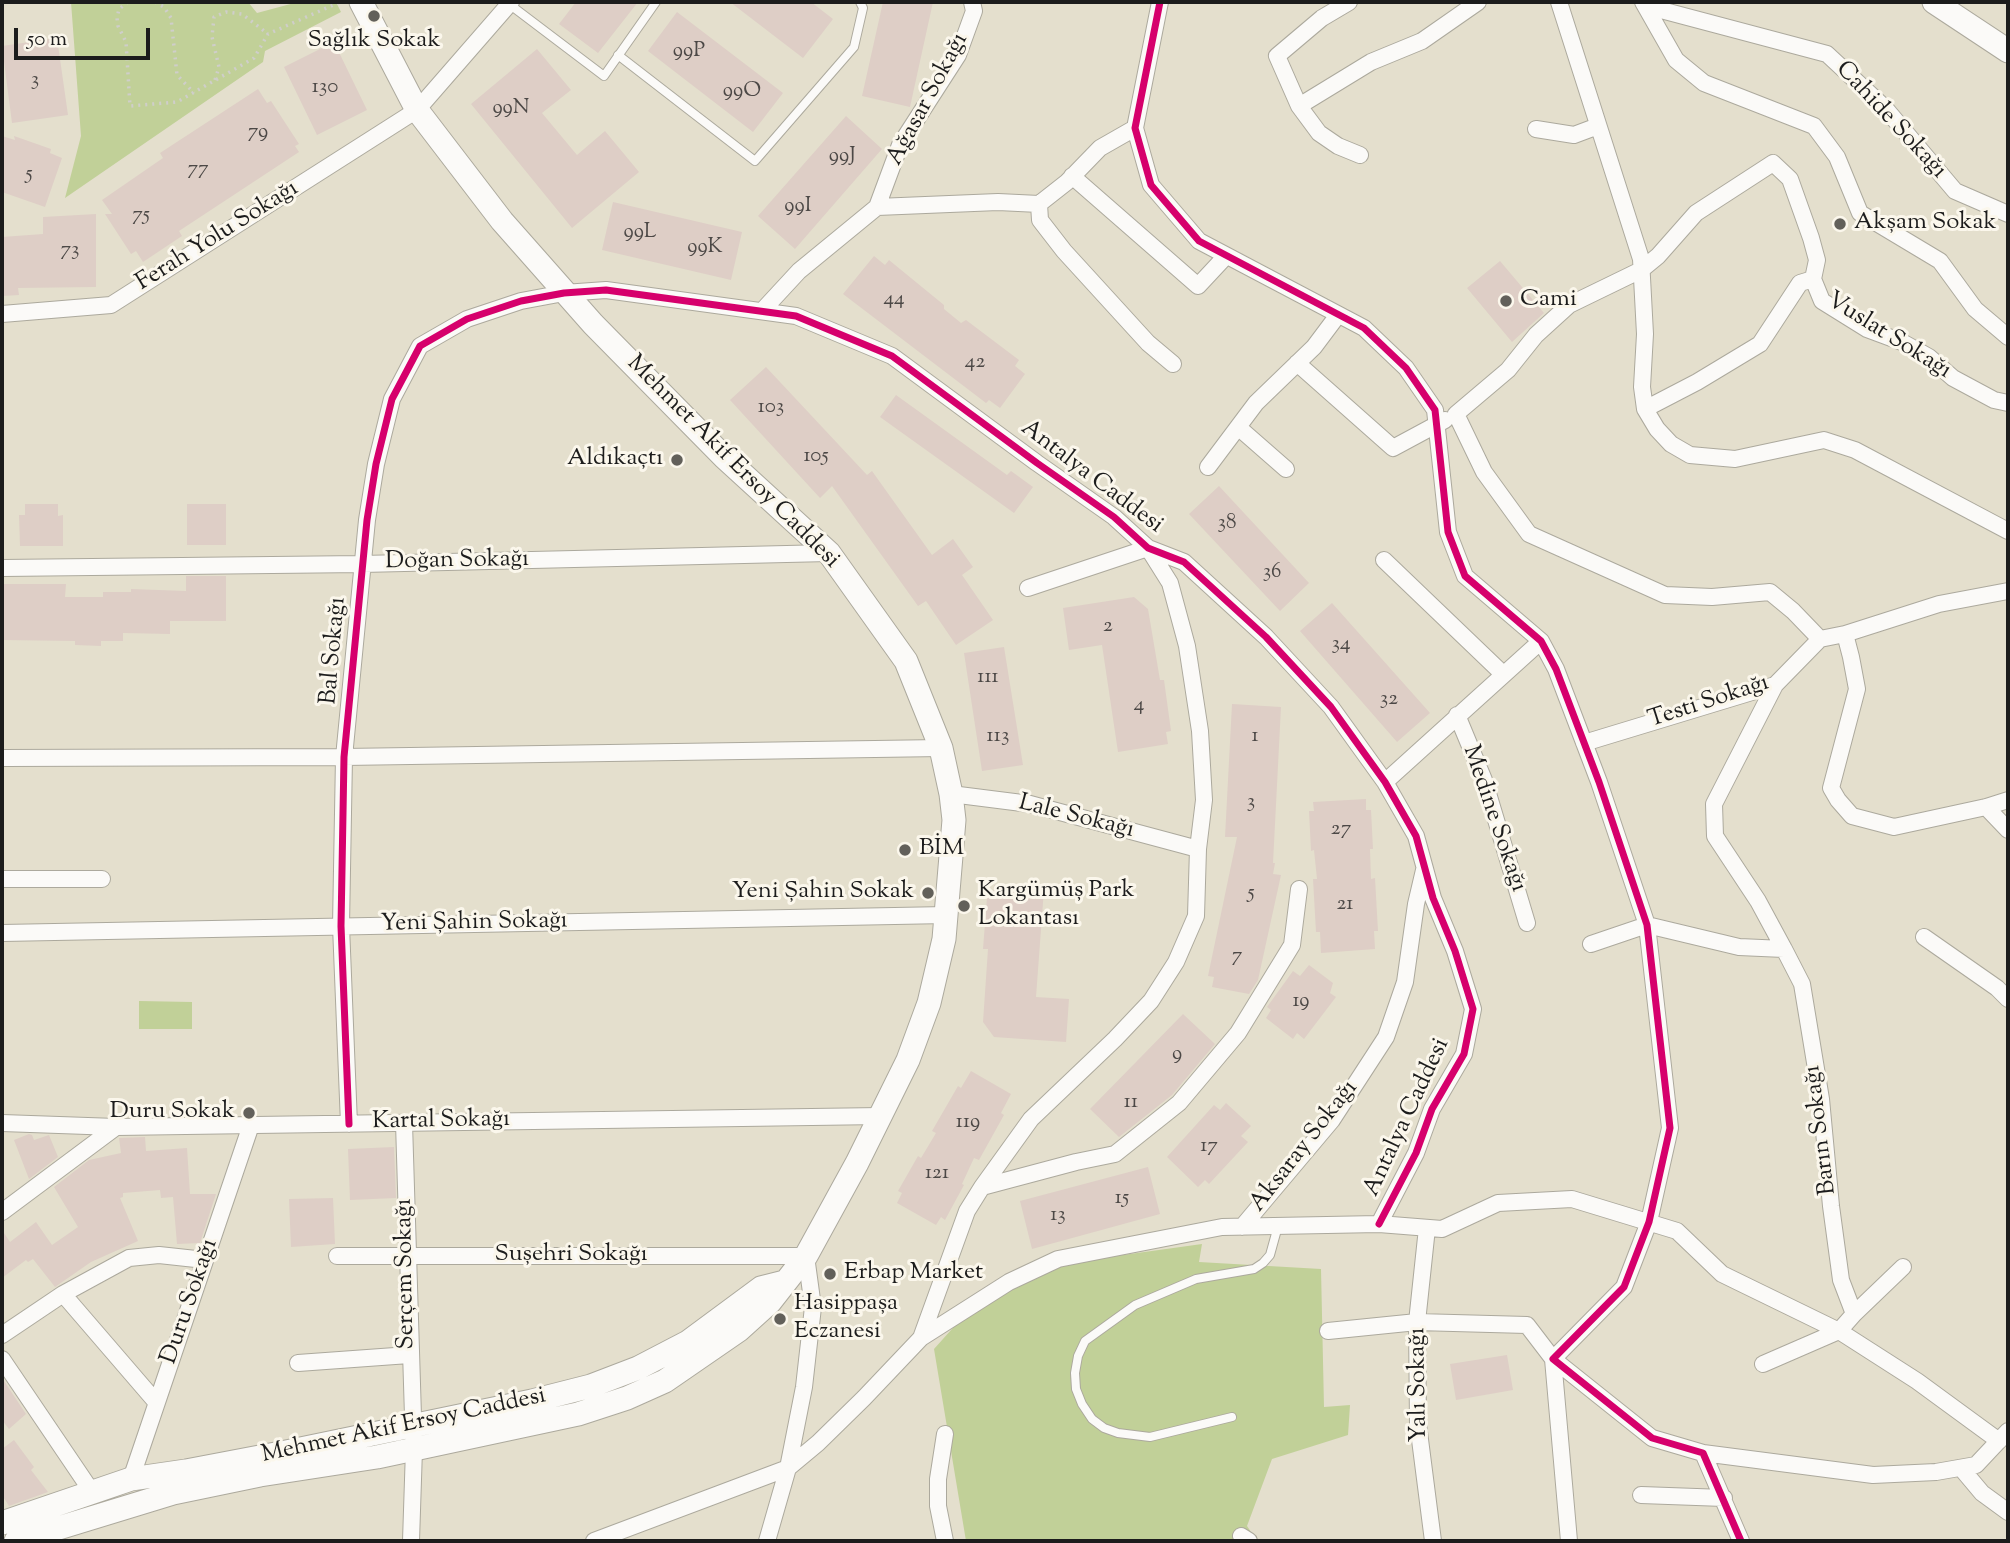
<!DOCTYPE html>
<meta charset="utf-8">
<style>
body{margin:0}
#map{position:relative;width:2010px;height:1543px;overflow:hidden;background:#e4dfcd;font-family:"Sorts Mill Goudy",serif}
canvas{display:block}
.frame{position:absolute;inset:0;border:4px solid #1c1c1c;pointer-events:none}
.scale{position:absolute;left:14px;top:28px;width:136px;height:32px;box-sizing:border-box;border:4px solid #1c1c1c;border-top:0;padding-left:9px;font-size:21px;line-height:24px;white-space:nowrap;color:#1c1c1c;-webkit-text-stroke:5px #fbf7ec;paint-order:stroke}
</style>
<div id="map">
<canvas width="2010" height="1543"></canvas>
<div class="frame"></div>
<div class="scale">50 m</div>
</div>
<script>
const ctx = document.querySelector('canvas').getContext('2d');
ctx.lineJoin = 'round';
function fillPath(path, color) { ctx.fillStyle = color; ctx.fill(path, 'evenodd'); }
const toPath = rows => new Path2D(rows.map(r => 'M' + r).join(''));
function trace(path, color, width, dash) { ctx.strokeStyle = color; ctx.lineWidth = width; ctx.lineCap = dash ? 'butt' : 'round'; ctx.setLineDash(dash || []); ctx.stroke(path); }
function label(font, color, halo, rows, align = 'center') {
  ctx.font = font + ' "Sorts Mill Goudy",serif'; ctx.lineWidth = 6; ctx.setLineDash([]); ctx.textBaseline = 'middle'; ctx.strokeStyle = halo; ctx.fillStyle = color; for (const [text, x, y, turn = 0] of rows) {
    ctx.save(); ctx.translate(x, y); ctx.rotate((+turn || 0) * Math.PI / 180); ctx.textAlign = isNaN(turn) ? turn : align; if (halo) ctx.strokeText(text, 0, 0); ctx.fillText(text, 0, 0); ctx.restore();
  }
}
const green = toPath([
 [71,2,248,2,257,13,298,2,336,2,341,12,265,51,263,62,65,198,81,136],
 [139,1001,192,1002,192,1029,139,1029],
 [1202,1244,1199,1262,1321,1269,1324,1407,1350,1405,1348,1435,1272,1459,1247,1526,1257,1541,966,1541,934,1349,969,1310,1051,1265]
]);
const building = toPath([
 [576,2,638,2,598,53,559,24],
 [730,2,811,2,833,19,803,58],
 [883,2,933,2,910,107,862,96],
 [677,12,783,93,753,132,648,51],
 [57,38,68,115,12,123,2,46],
 [334,42,367,110,317,135,284,67],
 [537,49,571,90,542,113,577,155,605,131,639,172,572,228,471,104],
 [258,89,267,103,271,101,299,144,295,146,299,152,179,231,182,236,143,262,136,251,131,254,105,214,112,214,102,200,163,158,160,153],
 [846,116,882,149,795,249,758,216],
 [2,136,15,140,14,136,51,149,50,153,62,158,45,207,2,192],
 [613,202,742,232,731,280,602,250],
 [96,214,96,287,18,288,19,295,2,296,2,237,43,234,43,217],
 [874,256,885,265,889,260,944,305,944,309,961,323,966,320,1019,360,1015,366,1025,374,1000,408,989,400,986,403,843,294],
 [1500,261,1544,313,1512,342,1467,288],
 [766,367,867,475,872,471,932,555,953,539,973,567,962,575,993,620,956,645,926,601,918,606,832,486,820,498,730,400],
 [896,395,1007,475,1011,471,1033,487,1014,513,880,417],
 [1219,486,1309,583,1280,611,1189,514],
 [25,504,58,504,58,516,63,515,63,546,20,546,19,515,25,515],
 [187,504,226,504,226,545,187,545],
 [186,576,226,576,226,621,170,621,170,634,123,633,123,641,101,641,101,646,75,645,75,641,2,640,2,584,66,584,65,597,103,597,103,592,131,592,131,589,186,591],
 [1134,597,1148,609,1160,680,1164,680,1171,731,1166,732,1168,744,1118,752,1102,645,1069,650,1063,608],
 [1332,603,1430,713,1397,742,1300,631],
 [1004,647,1023,765,982,771,964,653],
 [1232,704,1281,707,1273,863,1275,863,1273,874,1281,875,1258,980,1249,994,1212,987,1214,977,1208,976,1237,837,1225,837],
 [1366,799,1366,810,1371,810,1373,849,1370,849,1371,879,1375,878,1378,931,1374,931,1375,949,1321,953,1320,932,1316,932,1313,879,1317,879,1314,850,1311,851,1309,811,1314,811,1313,802],
 [994,885,1044,889,1036,997,1069,999,1066,1042,994,1037,983,1022,988,949,983,949,987,897,993,898],
 [1309,965,1333,983,1330,993,1336,997,1304,1039,1297,1033,1293,1039,1266,1018,1271,1010,1267,1007,1293,971,1300,976],
 [1183,1014,1215,1044,1172,1095,1119,1137,1090,1109],
 [971,1071,1011,1094,1001,1113,1004,1115,979,1160,974,1158,962,1184,964,1185,945,1220,941,1217,936,1225,897,1203,902,1193,898,1191,918,1156,921,1158,936,1133,932,1131,958,1086,961,1088],
 [1226,1103,1251,1126,1241,1136,1248,1142,1209,1184,1205,1180,1198,1187,1167,1157,1214,1105,1220,1110],
 [29,1134,32,1135,34,1140,49,1135,58,1157,29,1179,14,1140],
 [145,1137,146,1151,187,1148,190,1194,216,1194,200,1243,177,1244,173,1197,161,1198,160,1190,123,1193,123,1197,120,1198,138,1241,91,1262,55,1287,33,1259,28,1262,26,1260,2,1278,2,1230,10,1242,36,1222,52,1245,78,1227,54,1187,89,1160,121,1153,119,1138],
 [394,1147,396,1198,350,1200,348,1149],
 [1148,1167,1160,1214,1032,1249,1020,1201],
 [333,1198,335,1244,291,1247,289,1199],
 [1507,1355,1513,1390,1456,1400,1450,1364],
 [2,1378,26,1414,9,1429,2,1420],
 [14,1440,34,1467,31,1470,48,1492,9,1506,2,1495,2,1449]
]);
const path = toPath([
 [128,2,119,9,117,18,118,26,126,42,130,106,177,102,254,58,268,34,340,2],
 [155,2,164,7,171,18,177,75,194,93],
 [215,80,219,67,212,37,214,17,226,12,242,14,268,34]
]);
const lane = toPath([
 [509,4,604,76,656,2],
 [618,55,755,161,854,47,863,8,860,2],
 [1232,1417,1150,1437,1118,1433,1104,1428,1092,1419,1082,1404,1076,1389,1075,1373,1078,1356,1085,1341,1135,1305,1196,1279,1254,1269,1263,1263,1270,1255,1278,1226]
]);
const street = toPath([
 [1160,2,1135,128,1151,185,1199,241,1364,328,1406,368,1435,410,1448,532,1465,576,1541,641,1556,669,1599,782,1647,925,1670,1128,1649,1222,1624,1287,1553,1359,1652,1438,1703,1453,1741,1541],
 [1349,2,1322,18,1277,56,1299,106,1319,133,1338,146,1360,155],
 [1559,2,1641,259,1645,334,1642,387,1645,409,1657,429,1671,444,1690,455,1735,459,1824,440,1855,450,2008,531],
 [1643,2,1676,60,1704,83,1814,126,1837,157,1860,213,1940,261,1975,309,2008,337],
 [1646,6,1827,54,1885,108,1955,191,2008,214],
 [1299,106,1371,62,1422,41,1478,2],
 [1536,129,1574,135,1598,126],
 [1072,176,1198,286,1226,256],
 [1039,204,1040,220,1064,251,1148,343,1173,364],
 [877,207,998,202,1039,204,1067,182,1100,148,1135,128],
 [877,207,900,145,958,55,974,11,972,2],
 [1813,279,1822,301,1867,329,1902,342,1929,357,1953,378,1994,400,2008,403],
 [762,311,799,271,877,207],
 [2,314,111,305,417,110,511,2],
 [1297,363,1393,448,1445,420],
 [1645,409,1697,382,1760,344,1800,283,1813,279,1817,260,1811,238,1790,179,1773,163,1696,213,1658,256,1641,270,1569,305,1536,335,1508,370,1456,414,1484,472,1529,534,1665,595,1712,597,1770,592,1793,611,1820,639],
 [1238,427,1286,469],
 [1208,467,1256,403,1314,347,1338,315],
 [1384,560,1503,674],
 [2,568,362,564,829,553],
 [1845,634,1939,604,2008,591],
 [1820,639,1845,634,1851,657,1857,689,1831,788,1838,800,1852,816,1894,827,1986,807,2008,800],
 [1775,685,1714,804,1715,836,1758,901,1784,949],
 [1457,715,1484,780,1527,923],
 [1584,743,1775,685,1820,639],
 [2,758,344,757,941,748],
 [1385,782,1541,641],
 [951,794,1030,804,1198,849],
 [1986,807,2008,830],
 [2,879,102,879],
 [2,933,947,915],
 [1924,937,1997,988,2008,999],
 [1591,944,1647,925,1739,947,1784,949,1802,984,1821,1099,1831,1206,1841,1280,1854,1314,1839,1331,1763,1364],
 [2,1123,116,1127,881,1116],
 [404,1123,414,1449,411,1541],
 [349,1124,341,926,344,757,367,520,376,464,392,399,420,346,467,319,521,301,564,293,606,290,796,316,892,356,1037,463,1114,517,1148,548,1184,562,1266,637,1331,707,1385,782,1416,836,1433,898,1455,951,1473,1009,1464,1054,1432,1109,1416,1153,1379,1224],
 [982,1187,1076,1162,1115,1154,1179,1103,1238,1033,1292,945,1299,889],
 [2,1212,116,1127],
 [1242,1227,1332,1120,1386,1037,1405,982,1416,904,1424,870],
 [1427,1228,1417,1322,1418,1424,1433,1541],
 [337,1256,806,1256,813,1307,804,1387,788,1468,767,1541],
 [63,1294,156,1402],
 [1854,1314,1903,1267],
 [1328,1331,1417,1322,1527,1325,1553,1359,1569,1541],
 [2,1335,63,1294,129,1258,159,1255,205,1260],
 [921,1338,967,1211,982,1187,1031,1119,1115,1039,1151,1001,1176,962,1196,916,1198,849,1204,800,1200,731,1187,646,1170,583,1148,548,1028,588],
 [2,1359,92,1492],
 [298,1363,409,1355],
 [945,1434,938,1479,938,1506,945,1541],
 [1703,1453,1873,1475,1936,1472,1976,1465,2008,1431],
 [1961,1468,1982,1493,2008,1512],
 [131,1479,251,1125],
 [1641,1495,1724,1498],
 [1241,1536,1249,1541],
 [594,1541,788,1468,818,1443,864,1398,921,1338,1009,1282,1058,1259,1222,1227,1379,1224,1442,1229,1498,1203,1572,1199,1677,1231,1722,1274,1839,1331,1917,1381,1999,1441]
]);
const secondary = toPath([
 [1934,2,2008,51],
 [2,1523,131,1479,186,1471,286,1452,532,1401,591,1386,638,1368,688,1342,761,1288,785,1282],
 [16,1541,173,1493,260,1475,377,1457,578,1414,627,1398,665,1381,739,1330,770,1302,806,1256,857,1163,908,1060,929,1003,944,939,954,820,951,794,941,748,906,661,829,553,724,457,593,324,502,221,417,110,361,2]
]);
const cycleway = toPath([
 [1160,2,1135,128,1151,185,1199,241,1364,328,1406,368,1435,410,1448,532,1465,576,1541,641,1556,669,1599,782,1647,925,1670,1128,1649,1222,1624,1287,1553,1359,1652,1438,1703,1453,1741,1541],
 [349,1124,341,926,344,757,367,520,376,464,392,399,420,346,467,319,521,301,564,293,606,290,796,316,892,356,1037,463,1114,517,1148,548,1184,562,1266,637,1331,707,1385,782,1416,836,1433,898,1455,951,1473,1009,1464,1054,1432,1109,1416,1153,1379,1224]
]);
const markers = [
 [374,16,7,"#62605a"],
 [1840,224,7,"#62605a"],
 [1506,301,7,"#62605a"],
 [677,460,7,"#62605a"],
 [905,850,7,"#62605a"],
 [928,893,7,"#62605a"],
 [964,906,7,"#62605a"],
 [249,1113,7,"#62605a"],
 [830,1274,7,"#62605a"],
 [780,1319,7,"#62605a"]
];
const numberNames = [
 ["99P",689,52],
 ["3",35,81],
 ["130",325,88],
 ["99O",742,92],
 ["99N",511,109],
 ["79",258,133],
 ["99J",842,157],
 ["77",198,170],
 ["5",29,175],
 ["99I",798,207],
 ["75",141,216],
 ["99L",640,233],
 ["99K",705,248],
 ["73",70,251],
 ["44",894,300],
 ["42",975,363],
 ["103",771,408],
 ["105",816,457],
 ["38",1227,524],
 ["36",1272,573],
 ["2",1108,627],
 ["34",1341,645],
 ["111",988,678],
 ["32",1389,700],
 ["4",1139,706],
 ["113",998,737],
 ["1",1255,737],
 ["3",1251,803],
 ["27",1341,830],
 ["5",1251,894],
 ["21",1345,905],
 ["7",1237,957],
 ["19",1301,1002],
 ["9",1177,1055],
 ["11",1131,1103],
 ["119",968,1123],
 ["17",1209,1147],
 ["121",937,1174],
 ["15",1122,1199],
 ["13",1058,1216]
];
const poiNames = [
 ["Sağlık Sokak",374,42,"center"],
 ["Akşam Sokak",1854,224],
 ["Cami",1520,301],
 ["Aldıkaçtı",663,460,"right"],
 ["BİM",919,850],
 ["Kargümüş Park",978,892],
 ["Lokantası",978,920],
 ["Yeni Şahin Sokak",914,893,"right"],
 ["Duru Sokak",235,1113,"right"],
 ["Erbap Market",844,1274],
 ["Hasippaşa",794,1305],
 ["Eczanesi",794,1333]
];
const streetNames = [
 ["Ağasar Sokağı",929,100,-62],
 ["Cahide Sokağı",1890,121,47],
 ["Ferah Yolu Sokağı",218,237,-32],
 ["Vuslat Sokağı",1888,337,32],
 ["Mehmet Akif Ersoy Caddesi",732,463,45],
 ["Antalya Caddesi",1091,478,37],
 ["Doğan Sokağı",457,562,-1],
 ["Bal Sokağı",335,651,-85],
 ["Testi Sokağı",1709,703,-18],
 ["Lale Sokağı",1076,818,14],
 ["Medine Sokağı",1493,819,71],
 ["Yeni Şahin Sokağı",474,924,-1],
 ["Antalya Caddesi",1408,1118,-65],
 ["Kartal Sokağı",441,1122,-1],
 ["Barın Sokağı",1822,1130,-97],
 ["Aksaray Sokağı",1305,1147,-52],
 ["Suşehri Sokağı",571,1256],
 ["Serçem Sokağı",407,1274,-91],
 ["Duru Sokağı",191,1302,-71],
 ["Yalı Sokağı",1420,1385,-91],
 ["Mehmet Akif Ersoy Caddesi",404,1427,-12]
];
fillPath(green, '#c1d098');
fillPath(building, '#decec6');
trace(lane, '#aca99d', 10);
trace(street, '#aca99d', 18);
trace(secondary, '#aca99d', 25);
trace(path, '#cfceca', 3.5, [2, 5]);
trace(lane, '#fbfaf8', 8);
trace(street, '#fbfaf8', 16);
trace(secondary, '#fbfaf8', 23);
trace(cycleway, '#d6006c', 7);
for (const [x, y, r, color] of markers) { const dot = new Path2D(); dot.arc(x, y, r, 0, 2 * Math.PI); ctx.fillStyle = color; ctx.fill(dot); trace(dot, '#fbf7ec', 2.5); }
label('21px', '#4c4846', null, numberNames);
label('24px', '#1c1c1c', '#fbf7ec', poiNames, 'left');
label('24px', '#1c1c1c', '#fbf7ec', streetNames);
</script>
